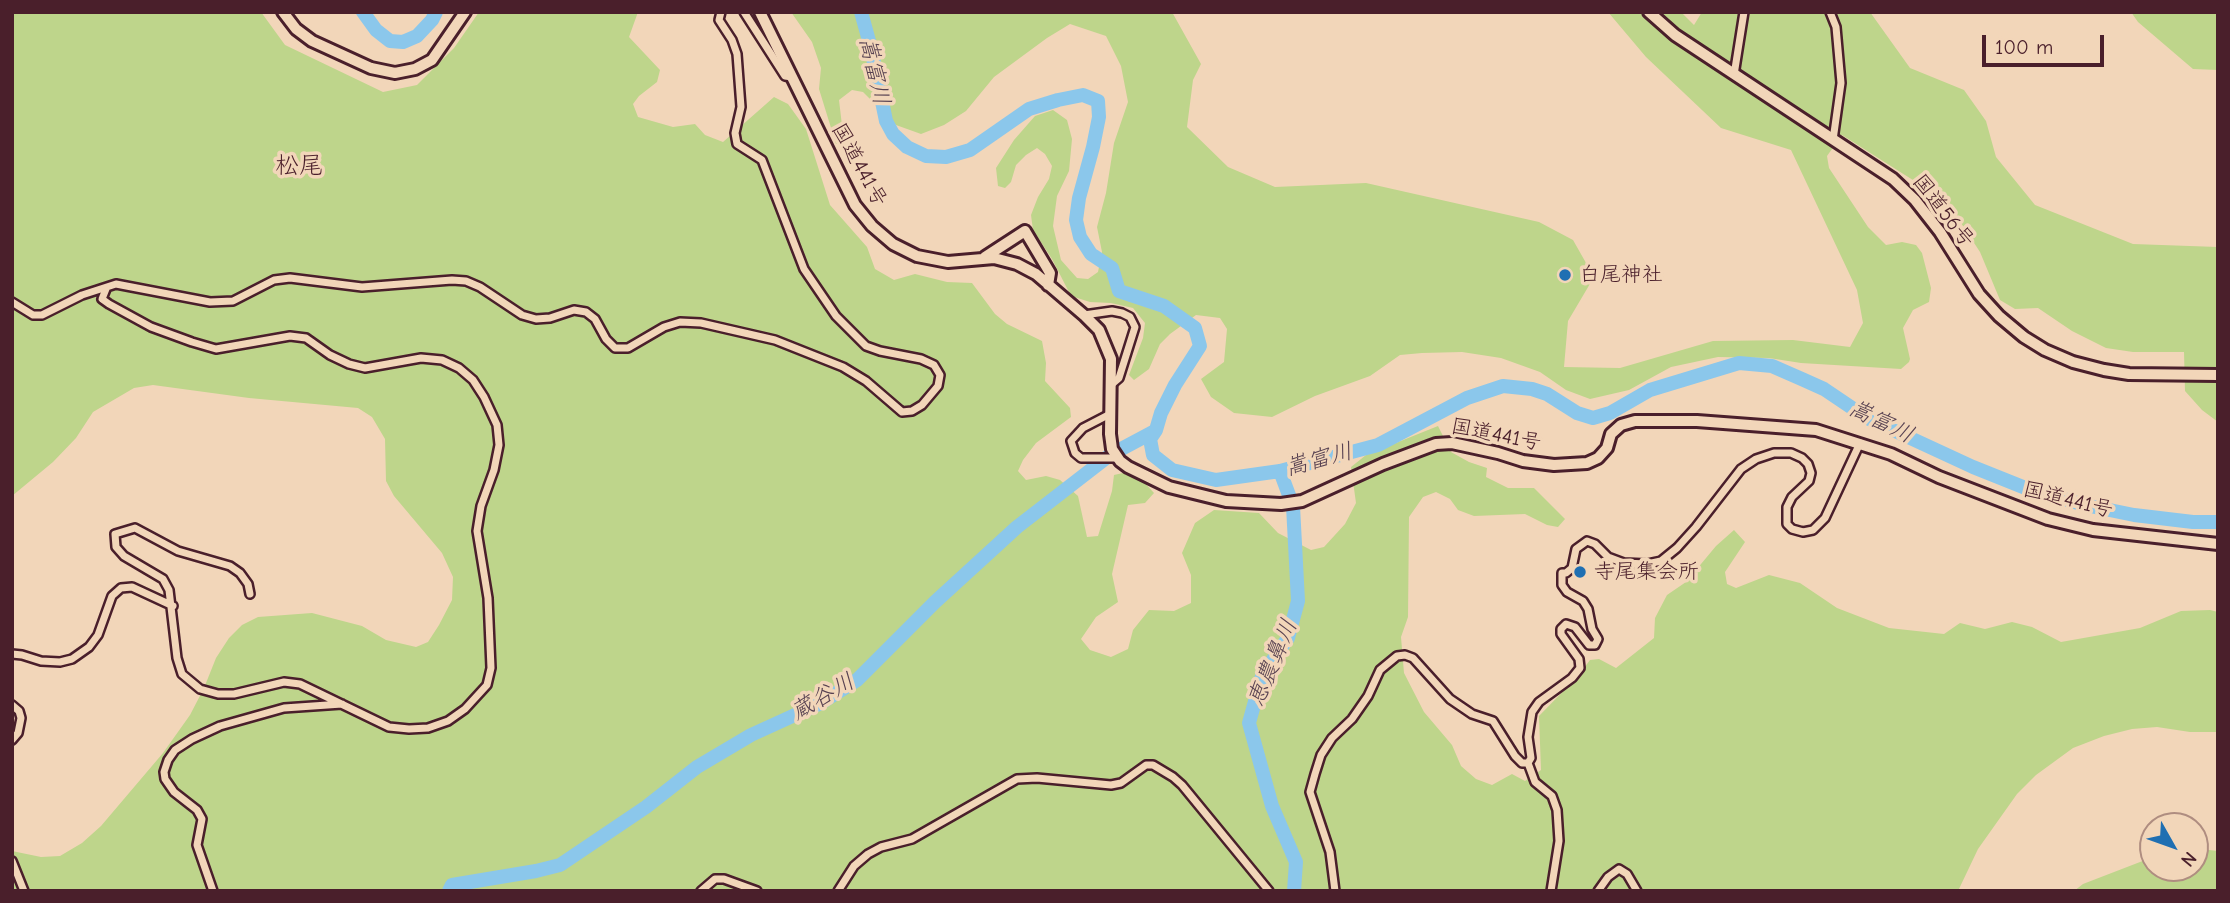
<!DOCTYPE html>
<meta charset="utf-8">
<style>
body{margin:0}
#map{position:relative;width:2230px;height:903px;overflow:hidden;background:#f2d6b9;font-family:"Comic Neue",sans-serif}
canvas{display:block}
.frame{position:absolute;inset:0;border:14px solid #4a1f2b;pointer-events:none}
.north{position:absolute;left:2139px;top:812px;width:70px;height:70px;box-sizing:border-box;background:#f2d6b9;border:2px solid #af8d80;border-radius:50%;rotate:130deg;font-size:19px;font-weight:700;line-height:28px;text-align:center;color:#4a1f2b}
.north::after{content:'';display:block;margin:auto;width:24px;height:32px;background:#1f6fb2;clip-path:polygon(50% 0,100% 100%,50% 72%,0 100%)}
.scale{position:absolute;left:1982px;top:35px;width:122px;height:32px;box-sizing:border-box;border:4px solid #4a1f2b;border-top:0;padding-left:9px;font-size:21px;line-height:24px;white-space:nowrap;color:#4a1f2b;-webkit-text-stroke:5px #f2d6b9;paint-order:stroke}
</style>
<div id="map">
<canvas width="2230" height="903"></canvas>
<div class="frame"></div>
<div class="north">N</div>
<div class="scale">100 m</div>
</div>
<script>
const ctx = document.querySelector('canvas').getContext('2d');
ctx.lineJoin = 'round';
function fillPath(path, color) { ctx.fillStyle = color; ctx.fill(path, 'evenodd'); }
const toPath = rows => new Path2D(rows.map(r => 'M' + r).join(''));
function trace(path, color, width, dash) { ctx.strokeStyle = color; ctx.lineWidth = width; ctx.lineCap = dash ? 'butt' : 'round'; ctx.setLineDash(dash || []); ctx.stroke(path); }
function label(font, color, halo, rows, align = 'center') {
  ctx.font = font + ' "Comic Neue","Klee One",sans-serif'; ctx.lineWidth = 7; ctx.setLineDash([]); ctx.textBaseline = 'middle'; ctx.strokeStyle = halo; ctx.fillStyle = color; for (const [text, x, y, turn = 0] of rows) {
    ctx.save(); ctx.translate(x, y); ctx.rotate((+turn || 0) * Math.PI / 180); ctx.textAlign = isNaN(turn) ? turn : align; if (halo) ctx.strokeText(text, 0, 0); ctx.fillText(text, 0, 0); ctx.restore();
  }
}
const green = toPath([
 [12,12,261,12,285,45,383,92,417,85,454,48,479,12,638,12,629,37,660,70,657,82,639,96,633,104,638,117,673,127,695,124,705,135,723,142,774,97,788,104,806,129,830,205,867,247,875,269,894,280,915,274,947,282,972,283,995,314,1007,324,1042,341,1046,363,1045,381,1070,408,1071,417,1036,443,1023,460,1018,471,1026,480,1046,476,1060,480,1078,496,1087,537,1098,536,1112,491,1114,475,1123,473,1144,482,1154,493,1145,503,1128,505,1112,574,1118,602,1096,617,1081,639,1090,650,1111,657,1128,649,1133,630,1149,610,1174,611,1191,603,1191,575,1182,553,1195,523,1214,510,1259,513,1278,533,1311,550,1324,547,1345,524,1356,503,1351,467,1366,455,1438,426,1451,452,1469,462,1487,468,1486,477,1508,488,1534,488,1565,519,1558,527,1547,525,1525,514,1474,516,1458,510,1450,499,1436,492,1423,497,1409,517,1408,617,1401,637,1404,673,1424,712,1452,745,1461,766,1476,779,1492,785,1512,774,1525,781,1541,770,1539,716,1578,676,1590,660,1599,659,1616,668,1654,638,1655,618,1667,595,1686,582,1716,546,1734,530,1745,542,1725,572,1727,584,1736,588,1769,575,1800,583,1837,608,1889,628,1944,634,1960,623,1985,629,2012,622,2032,627,2061,642,2140,628,2181,611,2210,610,2218,612,2218,732,2190,732,2157,727,2132,729,2104,736,2073,748,2036,775,2017,794,1978,849,1958,891,12,891,12,851,41,857,60,856,82,843,101,826,163,753,190,715,204,688,216,658,229,638,242,625,258,617,312,613,362,626,386,640,416,647,428,642,439,625,452,600,453,577,442,553,394,496,386,481,385,439,372,417,358,408,249,398,153,385,134,388,93,412,76,438,53,462,12,496],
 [791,12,1172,12,1201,64,1193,80,1187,127,1228,167,1275,187,1366,183,1539,222,1573,240,1594,277,1568,321,1564,367,1620,368,1713,341,1793,340,1850,347,1863,323,1857,290,1791,150,1721,128,1646,57,1608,12,1681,12,1694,25,1702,12,1870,12,1910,68,1964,90,1986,121,1996,157,2035,205,2133,244,2218,247,2218,422,2202,410,2185,391,2184,352,2133,352,2106,348,2072,331,2038,308,2015,309,2000,300,1980,252,1944,197,1933,187,1916,182,1842,135,1827,156,1829,168,1868,227,1886,245,1902,242,1916,245,1922,253,1931,288,1929,302,1913,310,1903,328,1910,359,1909,362,1901,369,1801,363,1769,358,1718,357,1671,367,1629,390,1590,399,1566,390,1540,372,1501,358,1462,352,1422,353,1400,355,1370,376,1315,396,1272,417,1234,413,1211,397,1201,379,1224,362,1227,329,1220,318,1196,315,1170,334,1160,344,1149,369,1134,380,1129,375,1143,338,1145,323,1133,308,1111,303,1090,302,1071,296,1052,259,1033,230,1031,215,1038,197,1049,179,1052,166,1045,154,1037,148,1026,155,1016,165,1011,182,1005,188,998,186,996,168,1014,140,1035,116,1053,110,1067,120,1072,139,1069,171,1057,196,1053,226,1061,260,1077,278,1088,279,1098,272,1102,252,1097,227,1106,193,1114,143,1128,102,1121,66,1106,36,1070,24,1047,38,994,77,966,111,944,125,921,134,896,125,863,92,852,90,839,100,843,134,842,143,836,144,819,89,821,68,812,42],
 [2131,12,2218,12,2218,70,2193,69,2138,22],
 [2209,850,2218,851,2218,891,2074,891,2083,884,2153,857,2153,868,2195,868,2195,851]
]);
const river = toPath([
 [363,12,376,30,390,41,403,42,417,36,432,20,436,12],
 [861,12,871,48,886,121,893,134,907,147,926,156,946,157,970,150,1029,109,1058,100,1083,95,1098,101,1099,117,1093,147,1079,198,1076,220,1080,237,1091,254,1112,268,1119,291,1164,306,1195,328,1200,346,1175,385,1161,413,1156,430,1150,439,1153,455,1172,470,1216,480,1280,471,1378,445,1467,398,1503,386,1532,389,1547,394,1577,413,1593,418,1610,413,1650,390,1739,363,1772,366,1804,380,1824,389,1867,418,1973,467,2028,489,2085,505,2134,515,2193,522,2218,522],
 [1280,471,1293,506,1298,601,1288,638,1262,676,1249,723,1272,806,1296,862,1294,891],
 [449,891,452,885,536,871,560,865,646,807,697,767,751,735,819,704,857,680,935,602,1017,527,1110,455,1155,431]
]);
const minor = toPath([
 [744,12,785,76,792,77],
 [1830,12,1836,27,1841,83,1833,140],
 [1734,75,1744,12],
 [106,289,102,299,109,304,151,327,192,342,216,349,290,336,306,338,330,355,349,364,365,368,421,358,442,360,459,368,473,380,484,397,497,425,499,445,494,470,481,506,477,531,488,598,491,668,487,685,465,709,448,721,428,728,409,729,389,727,300,684,284,682,234,694,218,694,200,689,182,674,177,658,169,590,163,579,124,556,116,547,115,534,135,528,178,551,230,566,240,573,248,584,250,594],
 [12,302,33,315,42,315,82,295,116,284,210,302,233,301,274,280,290,278,362,287,452,280,466,281,480,287,522,315,536,319,550,318,574,310,586,312,595,319,606,339,615,348,628,348,664,327,680,322,701,323,775,340,843,367,866,381,902,412,912,411,922,405,938,386,940,375,934,365,921,359,880,351,866,346,836,316,804,269,762,160,737,144,735,133,741,107,737,54,732,40,719,20,721,12],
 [1084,315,1112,311,1122,313,1130,317,1135,327,1119,378,1112,384],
 [1110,414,1083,428,1071,441,1075,453,1081,458,1118,458],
 [12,654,22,655,41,661,60,662,72,659,89,647,98,635,112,596,121,588,132,587,173,606],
 [12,705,19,711,21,718,18,733,12,740],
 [12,861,24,891],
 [213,891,197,845,202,819,197,810,174,792,165,779,164,772,168,760,175,750,192,739,220,726,284,708,342,704],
 [701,891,715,879,724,879,757,891],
 [838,891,854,866,868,854,881,847,912,839,1017,779,1037,778,1111,785,1121,783,1146,765,1153,765,1173,777,1182,785,1269,891],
 [1335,891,1330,852,1310,792,1315,774,1321,755,1332,738,1352,719,1368,696,1380,670,1397,656,1405,655,1413,658,1450,699,1472,714,1493,721,1515,756,1522,763,1528,763],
 [1551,891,1559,841,1557,810,1552,796,1535,782,1528,763,1531,758,1528,737,1532,712,1539,702,1572,678,1580,668,1579,659,1561,634,1561,629,1566,624,1575,627,1589,645,1595,645,1598,639,1592,629,1588,609,1583,601,1567,592,1562,585,1562,573,1566,573,1572,568,1576,549,1587,541,1595,544,1608,557,1624,563,1647,564,1661,561,1677,548,1696,527,1741,469,1756,459,1774,453,1791,453,1802,458,1808,464,1811,473,1809,481,1792,497,1787,507,1787,524,1792,529,1803,532,1813,530,1825,518,1860,443],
 [1598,891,1608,877,1619,869,1627,874,1637,891]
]);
const trunk = toPath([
 [283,12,296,29,312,41,371,68,395,73,415,69,432,60,465,12],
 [760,12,855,205,872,226,893,244,917,256,948,262,994,258,1017,264,1036,274,1085,316,1099,330,1111,359,1110,434,1112,449,1120,461,1128,467,1169,487,1226,501,1281,504,1302,501,1383,464,1436,444,1452,443,1498,453,1523,461,1554,465,1587,463,1598,458,1607,448,1611,434,1621,425,1635,421,1697,421,1816,430,1891,454,1939,477,2048,519,2093,530,2218,544],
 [1649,12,1675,35,1893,179,1915,200,1940,232,1979,294,1999,316,2024,337,2045,350,2073,362,2104,370,2129,374,2218,375],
 [985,257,1025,231,1050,273,1048,285]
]);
const markers = [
 [1565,275,7,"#1f6fb2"],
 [1580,572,7,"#1f6fb2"]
];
const streetNames = [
 ["国道441号",859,165,61],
 ["国道56号",1943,211,52],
 ["国道441号",1496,435,11],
 ["国道441号",2068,500,14]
];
const poiNames = [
 ["白尾神社",1579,275],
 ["寺尾集会所",1594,572]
];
const waterNames = [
 ["嵩富川",874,71,77],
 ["嵩富川",1881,422,26],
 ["嵩富川",1319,460,-15],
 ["恵農鼻川",1273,663,-67],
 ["蔵谷川",823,697,-30]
];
const quarterNames = [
 ["松尾",299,166]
];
fillPath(green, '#bed58b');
trace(river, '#8bc7eb', 14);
trace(minor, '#4a1f2b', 12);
trace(trunk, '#4a1f2b', 16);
trace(minor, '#f2d6b9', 7);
trace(trunk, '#f2d6b9', 10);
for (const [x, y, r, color] of markers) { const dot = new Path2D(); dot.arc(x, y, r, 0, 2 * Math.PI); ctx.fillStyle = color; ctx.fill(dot); trace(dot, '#f2d6b9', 2.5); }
label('21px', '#4a1f2b', '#f2d6b9', streetNames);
label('21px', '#4a1f2b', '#f2d6b9', poiNames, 'left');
label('italic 23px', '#574151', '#f2d6b9', waterNames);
label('24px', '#4a1f2b', '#f2d6b9', quarterNames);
</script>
